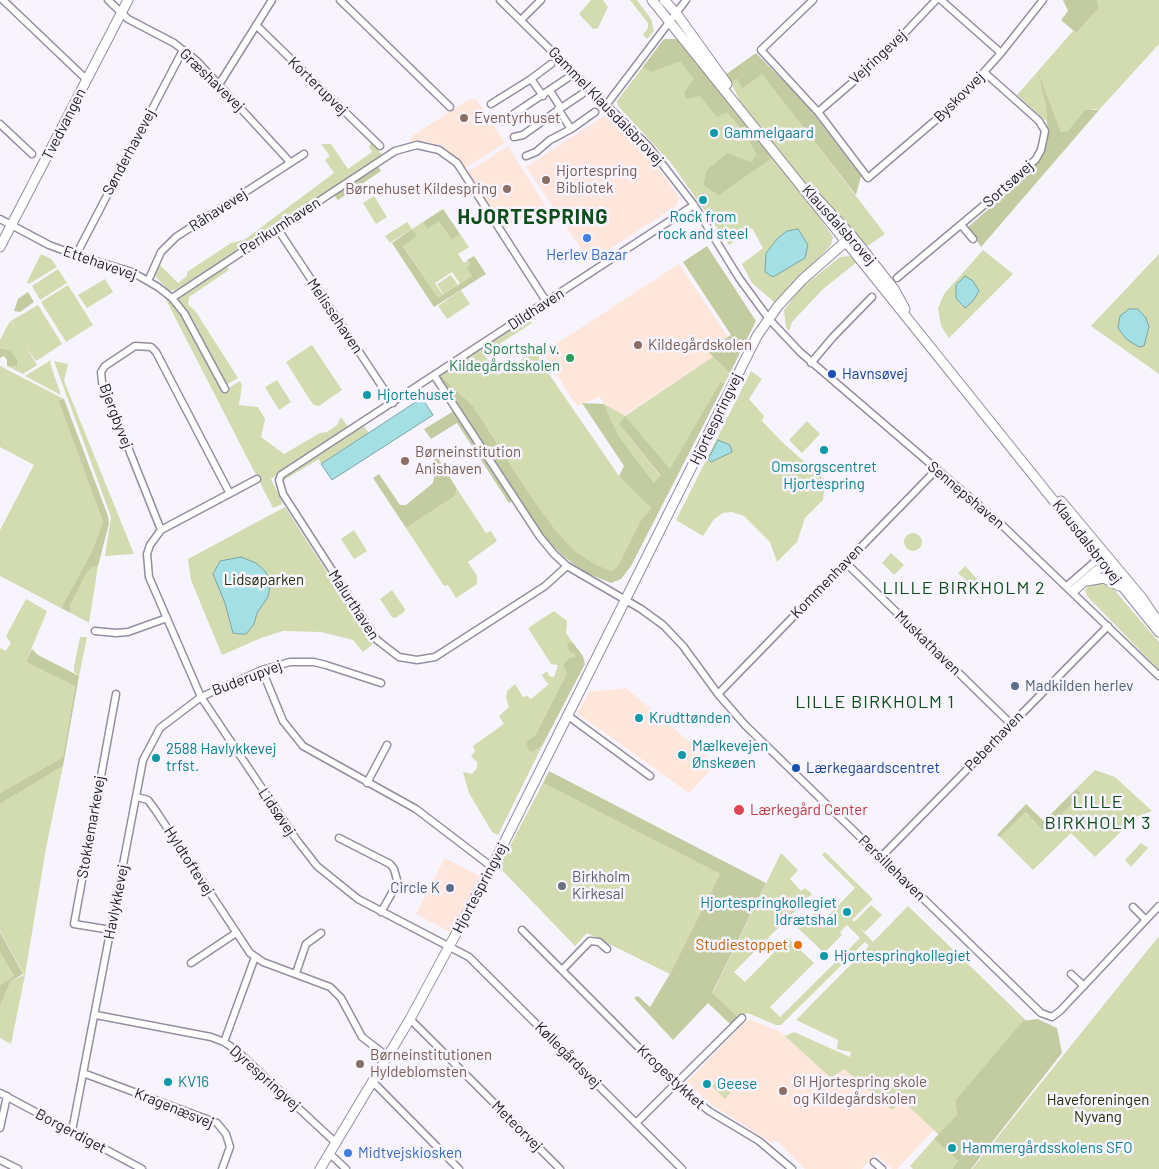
<!DOCTYPE html>
<meta charset="utf-8">
<style>
body{margin:0}
canvas{display:block;background:#f8f4fd}
</style>
<canvas width="1159" height="1169"></canvas>
<script>
const ctx = document.querySelector('canvas').getContext('2d');
ctx.lineJoin = 'round';
function fillPath(path, color) { ctx.fillStyle = color; ctx.fill(path, 'evenodd'); }
const toPath = rows => new Path2D(rows.map(r => 'M' + r).join(''));
function trace(path, color, width, dash) { ctx.strokeStyle = color; ctx.lineWidth = width; ctx.lineCap = dash ? 'butt' : 'round'; ctx.setLineDash(dash || []); ctx.stroke(path); }
function label(font, color, halo, rows, align = 'center') {
  ctx.font = font + ' Barlow,sans-serif'; ctx.lineWidth = 5; ctx.setLineDash([]); ctx.textBaseline = 'middle'; ctx.strokeStyle = halo; ctx.fillStyle = color; for (const [text, x, y, turn = 0] of rows) {
    ctx.save(); ctx.translate(x, y); ctx.rotate((+turn || 0) * Math.PI / 180); ctx.textAlign = isNaN(turn) ? turn : align; if (halo) ctx.strokeText(text, 0, 0); ctx.fillText(text, 0, 0); ctx.restore();
  }
}
const commercial = toPath([
 [607,114,646,152,680,198,676,206,590,262,526,167],
 [445,858,480,876,452,933,416,914]
]);
const education = toPath([
 [470,99,477,100,505,143,464,169,444,147,429,142,409,144,412,136],
 [508,146,545,205,505,229,467,173],
 [679,264,728,337,714,357,617,420,599,397,577,406,542,353],
 [626,688,716,764,689,793,577,713,589,692],
 [748,1019,781,1032,802,1050,844,1068,892,1110,902,1099,934,1130,897,1169,892,1169,876,1154,862,1169,805,1169,777,1141,772,1143,712,1105,687,1082]
]);
const green = toPath([
 [591,0,603,0,608,7,598,28,593,29,579,14],
 [630,0,637,0,651,19,654,31,647,39,643,35,648,28,648,23],
 [1097,0,1159,0,1159,44,1099,110,1093,109,1076,122,1067,133,1061,132,1040,76,1046,106,1047,122,1017,95,1073,31,1076,33,1099,8],
 [664,39,678,39,797,186,833,237,831,245,775,303,752,283,742,264,763,248,752,228,729,245,671,163,618,106,617,101],
 [762,73,885,234,866,247,828,204,796,174,743,107,731,83,737,79,742,89],
 [371,143,384,156,180,289,169,291,155,276,159,264,178,283,187,276,187,272,231,243,244,240,334,173,325,160,330,156,321,144,331,144,348,169,372,152,369,147],
 [374,196,387,217,376,224,363,203],
 [439,220,452,240,460,234,469,247,458,254,464,263,467,261,470,265,472,276,460,284,452,272,435,283,443,295,438,299,403,245,417,236,412,229,423,222,427,228],
 [407,222,412,229,390,243,385,236],
 [983,250,1013,274,949,338,941,326,938,308,944,294],
 [41,254,51,259,57,267,29,284,27,282],
 [1159,254,1159,374,1091,326],
 [850,256,857,262,823,289,792,322,789,331,786,327,784,310,801,288,840,257],
 [225,265,229,270,189,297,188,304,196,312,238,378,226,385,188,313,177,298],
 [58,269,67,283,40,300,32,286],
 [451,275,458,285,444,295,437,284],
 [105,279,113,292,87,308,78,295],
 [68,285,93,325,66,342,41,302],
 [461,290,470,304,447,319,438,306],
 [164,296,182,314,225,390,240,381,242,385,239,405,258,407,265,419,261,437,284,454,320,433,327,432,337,425,341,417,348,427,359,420,369,433,321,464,319,459,281,482,277,474,271,479,283,504,273,508],
 [38,305,62,344,36,361,26,347,37,365,23,374,7,366,13,366,4,349,0,348,0,340,10,321,16,329,11,321],
 [528,317,532,323,484,354,498,375,536,350,542,364,619,476,651,508,641,520,618,566,612,571,597,565,576,552,557,532,528,492,473,406,440,375],
 [312,345,342,390,319,406,314,405,310,400,286,362],
 [713,357,730,373,725,383,720,382,670,470,625,417,619,424,660,476,654,483,618,435,604,404,625,416],
 [51,360,50,363,61,395,25,376],
 [54,361,68,364,64,381,134,554,105,556,111,517],
 [0,366,64,399,58,400,103,522,91,553,61,608,0,576,0,530,34,465,0,447],
 [751,371,762,379,749,399,764,416,762,421,781,441,825,480,823,500,805,518,797,542,777,562,770,542,744,516,732,512,723,513,714,519,703,536,676,520],
 [277,380,291,402,279,410,265,387],
 [807,421,820,434,802,453,789,440],
 [457,489,486,533,491,531,497,541,468,562,477,576,477,584,456,598,448,585,444,586,406,528,455,496],
 [285,507,373,644,363,652,353,640,321,632,283,631,261,638,222,655,191,580,188,559],
 [354,530,367,551,354,559,341,539],
 '904 542a9 9 0 1 1 18 0a9 9 0 1 1-18 0Z',
 [891,553,904,565,894,575,882,563],
 [98,566,89,623,71,613,70,606,86,574,92,567],
 [965,566,979,581,973,587,958,573],
 [1097,581,1110,585,1159,642,1159,670,1087,596,1085,590,1091,583],
 [392,590,405,609,404,612,395,618,392,617,380,599],
 [26,599,47,611,26,662,75,686,63,757,0,793,0,648,6,651,11,643,6,636],
 [554,611,567,621,566,633,573,643,569,642,571,654,574,652,575,658,564,665,567,673,535,736,532,752,542,746,498,835,492,832,469,793,463,772,472,774,477,768,477,762,471,756,475,752,473,746,504,724,499,716,509,707,506,698,507,691,515,684,523,697,527,696,531,699,549,684,546,682,542,675,547,671,549,676,554,677,558,665,551,664,528,628],
 [80,637,87,637,79,676,74,672,74,667],
 [63,766,46,848,25,975,11,1044,0,1038,0,1006,11,981,24,975,0,931,0,804],
 [1095,770,1115,777,1152,811,1136,817,1095,857,1071,833,1033,870,1000,837,1026,812,1042,830,1081,793,1076,789],
 [543,783,720,874,670,974,587,933,575,946,499,867],
 [1141,843,1148,848,1131,867,1125,860],
 [825,852,873,899,852,920,854,922,871,905,882,915,865,932,859,927,873,942,908,906,1034,1028,955,1101,957,1115,939,1135,902,1100,892,1110,844,1069,831,1078,785,1036,794,1032,850,1057,851,1052,837,1049,838,1040,796,1020,869,946,865,942,781,1025,776,1025,748,1013,738,1017,712,994,781,853,798,870,790,879,801,891,805,888,812,894,734,972,745,982,788,938,796,946,814,963,770,1007,780,1017,860,938,847,925,840,932,842,935,824,953,798,928,817,910,826,918,855,888,822,855],
 [1159,936,1159,1169,972,1169],
 [0,952,14,976,0,985],
 [718,1080,731,1092,725,1099,712,1086],
 [934,1139,958,1161,952,1169,913,1169,910,1166]
]);
const forest = toPath([
 [1063,0,1097,0,1099,8,1076,33,1061,20,1068,11],
 [664,39,678,39,773,157,719,195,703,185,707,170,727,153,751,162,757,155,744,131,727,112,717,117,700,96,686,99,684,92,694,79,680,61,651,72,643,67],
 [756,53,806,104,861,176,856,195,762,74,742,89,737,79,731,83,725,75],
 [1038,71,1061,132,1067,132,1085,110,1099,110,981,247,968,227,1023,179,1043,155,1048,139,1046,106],
 [378,166,381,171,338,200,334,195],
 [443,209,460,234,452,240,439,221,427,229,423,222],
 [412,229,417,236,403,246,438,298,472,276,467,268,470,265,467,260,474,256,486,274,434,307,392,243],
 [707,246,756,321,730,373,707,351,731,335,683,262],
 [28,292,34,302,20,312,14,311,18,299],
 [0,348,10,351,17,359,17,366,7,366,7,360,4,356,0,358],
 [440,375,473,406,528,492,557,532,576,552,597,565,612,571,618,566,641,520,651,508,619,476,624,466,582,403,604,404,618,435,654,483,660,475,619,424,625,416,670,469,720,382,725,383,631,566,621,579,611,583,584,572,563,556,542,535,518,497,509,503,457,423,431,439,424,429,459,408,441,381],
 [64,399,108,516,109,524,98,566,92,567,86,574,70,606,71,613,61,608,91,553,103,522,58,400],
 [436,455,457,489,455,496,406,528,373,478,379,474,400,505,406,505,433,483,435,472,432,465],
 [569,642,573,643,583,656,585,664,542,746,532,752,529,751,526,742,535,736,567,673,563,665,570,658,575,657,574,652,571,654,567,646],
 [32,649,38,655,79,676,63,766,0,804,0,793,63,757,75,686,26,662],
 [549,771,766,883,712,993,738,1017,730,1024,708,1003,673,1040,634,998,638,996,650,1007,670,974,720,874,543,783],
 [1076,789,1081,793,1052,825,1042,830,1026,812,1000,837,997,835,1026,804,1044,821],
 [0,932,23,974,11,981,0,1006,0,985,14,976,0,952],
 [1038,1019,1057,1028,1062,1053,971,1169,952,1169,958,1161,934,1139,957,1115,955,1101,1023,1021]
]);
const water = toPath([
 [798,229,808,245,805,258,773,277,765,272,766,253,778,238,787,231,798,229],
 [965,276,973,281,979,291,973,301,965,308,956,298,956,285,965,276],
 [1129,309,1138,309,1146,318,1149,327,1144,346,1139,347,1126,339,1118,328,1120,316,1129,309],
 [422,398,433,415,332,480,321,464,422,398],
 [718,440,730,445,732,452,711,462,708,459,718,440],
 [241,557,256,563,265,571,271,581,268,597,257,613,254,624,246,634,239,634,233,633,225,603,213,574,220,561,241,557]
]);
const street = toPath([
 [3,0,87,80],
 [108,0,128,19,174,43,197,61,290,162],
 [340,0,450,107],
 [500,0,649,147,694,205,739,278,769,319,800,352,1003,526,1159,676],
 [813,0,761,50,818,112,868,178,958,101,1001,53,1043,0],
 [941,0,1001,53],
 [521,20,541,0],
 [256,25,380,146],
 [531,79,551,64],
 [220,83,272,0],
 [491,104,531,79,543,96],
 [607,104,686,0],
 [561,108,582,94],
 [818,112,882,57,936,0],
 [503,121,575,73],
 [0,124,32,154],
 [571,129,595,112],
 [514,137,523,135,561,108,550,91],
 [526,156,536,152,550,140,571,129,558,109],
 [0,219,49,245,76,255,132,272,158,287,172,298,184,313,225,389],
 [962,226,973,239],
 [277,228,393,403],
 [76,255,183,50],
 [897,278,1014,180,1036,159,1041,150,1045,131,1039,121,984,72],
 [148,281,161,252,176,237,304,154],
 [172,298,395,151,417,145,439,150,457,163,546,301],
 [811,363,833,337,872,297],
 [434,375,540,537,554,554,567,566,641,609,663,625,683,646,718,694,745,725,1041,1013,1052,1017,1060,1011,1159,906],
 [257,479,161,530,150,545,147,554,149,577,201,697,296,839,317,866,358,899,469,957,682,1169],
 [161,530,102,382,101,372,105,366,135,346,151,347,156,352,229,492],
 [845,562,1011,724],
 [567,566,545,586,435,657,417,660,399,657,377,640,283,494,279,480,281,475,694,205],
 [1067,586,1099,558],
 [95,631,116,633,128,632,167,618],
 [262,670,283,721,303,746,416,809,492,867],
 [718,694,937,469],
 [567,715,650,776],
 [367,783,387,745],
 [137,797,148,800,156,811,250,953,263,962,330,987,341,998,362,1037,388,1057],
 [339,838,390,864,394,869,397,880,396,886,381,912],
 [881,857,1108,626],
 [1133,907,1146,920],
 [111,930,74,924,116,694],
 [522,930,675,1084,709,1111,759,1141,792,1169],
 [191,963,236,933],
 [562,970,590,941,599,942,607,949],
 [296,973,306,944,321,933],
 [1071,974,1084,986],
 [96,1015,211,1037,224,1042,236,1050,336,1143],
 [410,1019,560,1169],
 [224,1042,255,957],
 [83,1073,217,1123,226,1134,230,1147,222,1169],
 [373,1082,459,1169],
 [0,1093,142,1169],
 [636,1123,742,1018],
 [0,1128,7,1096],
 [72,1131,143,760,160,728,201,697,262,670,290,662,314,662,326,665,381,683],
 [329,1153,346,1169],
 [0,1160,18,1169],
 [874,1162,882,1169]
]);
const secondary = toPath([
 [652,0,1159,632],
 [664,0,676,13,727,84],
 [812,193,852,236,894,289,905,309],
 [0,247,128,0],
 [1061,501,1142,598,1159,623],
 [1087,581,1104,578,1119,586],
 [1073,591,1108,561],
 [320,1169,410,1019,492,867,757,336,778,306,803,279,852,236]
]);
const markers = [
 [464,118,5,"#8d6e63"],
 [714,133,5,"#0f9aa8"],
 [546,180,5,"#8d6e63"],
 [507,189,5,"#8d6e63"],
 [703,200,5,"#0f9aa8"],
 [587,238,5,"#3f7fe0"],
 [638,345,5,"#8d6e63"],
 [570,358,5,"#2e9e5b"],
 [832,374,5,"#1a4fb4"],
 [367,395,5,"#0f9aa8"],
 [824,450,5,"#0f9aa8"],
 [405,461,5,"#8d6e63"],
 [1015,686,5,"#5c6f8a"],
 [639,718,5,"#0f9aa8"],
 [682,755,5,"#0f9aa8"],
 [156,758,5,"#0f9aa8"],
 [796,768,5,"#1a4fb4"],
 [739,810,6,"#e0444e"],
 [562,886,5,"#6b7280"],
 [450,888,5,"#5c6f8a"],
 [847,912,5,"#0f9aa8"],
 [798,945,5,"#e8710a"],
 [824,956,5,"#0f9aa8"],
 [360,1064,5,"#8d6e63"],
 [168,1082,5,"#0f9aa8"],
 [707,1084,5,"#0f9aa8"],
 [783,1091,5,"#8d6e63"],
 [952,1148,5,"#0f9aa8"],
 [348,1153,5,"#3f7fe0"]
];
const streetNames = [
 ["Vejringevej",878,57,-43],
 ["Græshavevej",212,80,44],
 ["Korterupvej",318,86,44],
 ["Byskovvej",959,97,-45],
 ["Gammel Klausdalsbrovej",606,106,46],
 ["Tvedvangen",64,124,-63],
 ["Sønderhavevej",129,152,-62],
 ["Sortsøvej",1008,184,-42],
 ["Råhavevej",218,210,-33],
 ["Klausdalsbrovej",839,225,48],
 ["Perikumhaven",280,226,-33],
 ["Ettehavevej",100,263,19],
 ["Dildhaven",536,309,-33],
 ["Melissehaven",335,316,56],
 ["Bjergbyvej",116,416,69],
 ["Hjortespringvej",716,419,-64],
 ["Sennepshaven",966,495,40],
 ["Klausdalsbrovej",1087,542,52],
 ["Kommenhaven",827,581,-46],
 ["Malurthaven",354,605,57],
 ["Muskathaven",928,643,44],
 ["Buderupvej",247,678,-21],
 ["Peberhaven",994,741,-46],
 ["Lidsøvej",277,812,56],
 ["Stokkemarkevej",91,827,-80],
 ["Hyldtoftevej",189,861,57],
 ["Persillehaven",892,868,44],
 ["Hjortespringvej",480,888,-62],
 ["Havlykkevej",116,902,-79],
 ["Køllegårdsvej",568,1055,45],
 ["Krogestykket",671,1077,43],
 ["Dyrespringvej",265,1078,42],
 ["Kragenæsvej",174,1108,22],
 ["Meteorvej",517,1126,45],
 ["Borgerdiget",71,1131,28]
];
const educationNames = [
 ["Eventyrhuset",474,118],
 ["Hjortespring",556,171],
 ["Bibliotek",556,188],
 ["Børnehuset Kildespring",497,189,"right"],
 ["Kildegårdskolen",648,345],
 ["Børneinstitution",415,452],
 ["Anishaven",415,469],
 ["Børneinstitutionen",370,1055],
 ["Hyldeblomsten",370,1072],
 ["Gl Hjortespring skole",793,1082],
 ["og Kildegårdskolen",793,1099]
];
const cultureNames = [
 ["Gammelgaard",724,133],
 ["Rock from",703,217,"center"],
 ["rock and steel",703,234,"center"],
 ["Hjortehuset",377,395],
 ["Omsorgscentret",824,467,"center"],
 ["Hjortespring",824,484,"center"],
 ["Krudttønden",649,718],
 ["Mælkevejen",692,746],
 ["Ønskeøen",692,763],
 ["2588 Havlykkevej",166,749],
 ["trfst.",166,766],
 ["Hjortespringkollegiet",837,903,"right"],
 ["Idrætshal",837,920,"right"],
 ["Hjortespringkollegiet",834,956],
 ["KV16",178,1082],
 ["Geese",717,1084],
 ["Hammergårdsskolens SFO",962,1148]
];
const shopNames = [
 ["Herlev Bazar",587,255],
 ["Midtvejskiosken",358,1153,"left"]
];
const leisureNames = [
 ["Sportshal v.",560,349],
 ["Kildegårdsskolen",560,366]
];
const transitNames = [
 ["Havnsøvej",842,374],
 ["Lærkegaardscentret",806,768]
];
const parkNames = [
 ["Lidsøparken",264,580],
 ["Haveforeningen",1098,1100],
 ["Nyvang",1098,1117]
];
const serviceNames = [
 ["Madkilden herlev",1025,686],
 ["Circle K",440,888,"right"]
];
const healthNames = [
 ["Lærkegård Center",750,810]
];
const worshipNames = [
 ["Birkholm",572,877],
 ["Kirkesal",572,894]
];
const foodNames = [
 ["Studiestoppet",788,945]
];
const quarterNames = [
 ["LILLE BIRKHOLM 2",964,588],
 ["LILLE BIRKHOLM 1",875,702],
 ["LILLE",1098,802],
 ["BIRKHOLM 3",1098,823]
];
const districtNames = [
 ["HJORTESPRING",533,217]
];
fillPath(commercial, '#fee6dc');
fillPath(education, '#fee6db');
fillPath(green, '#d2dcb0');
fillPath(forest, '#c3cca0');
fillPath(water, '#a4e0e3');
trace(water, '#7ca5a9', 1);
trace(street, '#968da1', 9);
trace(secondary, '#968da1', 11);
trace(street, '#fff', 6);
trace(secondary, '#fff', 9);
for (const [x, y, r, color] of markers) { const dot = new Path2D(); dot.arc(x, y, r, 0, 2 * Math.PI); ctx.fillStyle = color; ctx.fill(dot); trace(dot, '#f8f4fd', 2); }
label('15px', '#1e1b22', '#f8f4fd', streetNames);
label('15px', '#785e54', '#f8f4fd', educationNames, 'left');
label('15px', '#0d838f', '#f8f4fd', cultureNames, 'left');
label('15px', '#366cbe', '#f8f4fd', shopNames);
label('15px', '#27864d', '#f8f4fd', leisureNames, 'right');
label('15px', '#164399', '#f8f4fd', transitNames, 'left');
label('15px', '#272d0a', '#f8f4fd', parkNames);
label('15px', '#4e5e75', '#f8f4fd', serviceNames, 'left');
label('15px', '#be3a42', '#f8f4fd', healthNames, 'left');
label('15px', '#5b616d', '#f8f4fd', worshipNames, 'left');
label('15px', '#c56008', '#f8f4fd', foodNames, 'right');
ctx.letterSpacing = '1px';
label('18px', '#0f4d1c', '#f8f4fd', quarterNames);
ctx.letterSpacing = '0px';
ctx.letterSpacing = '1px';
label('bold 20px', '#0f4d1c', '#f8f4fd', districtNames);
ctx.letterSpacing = '0px';
</script>
